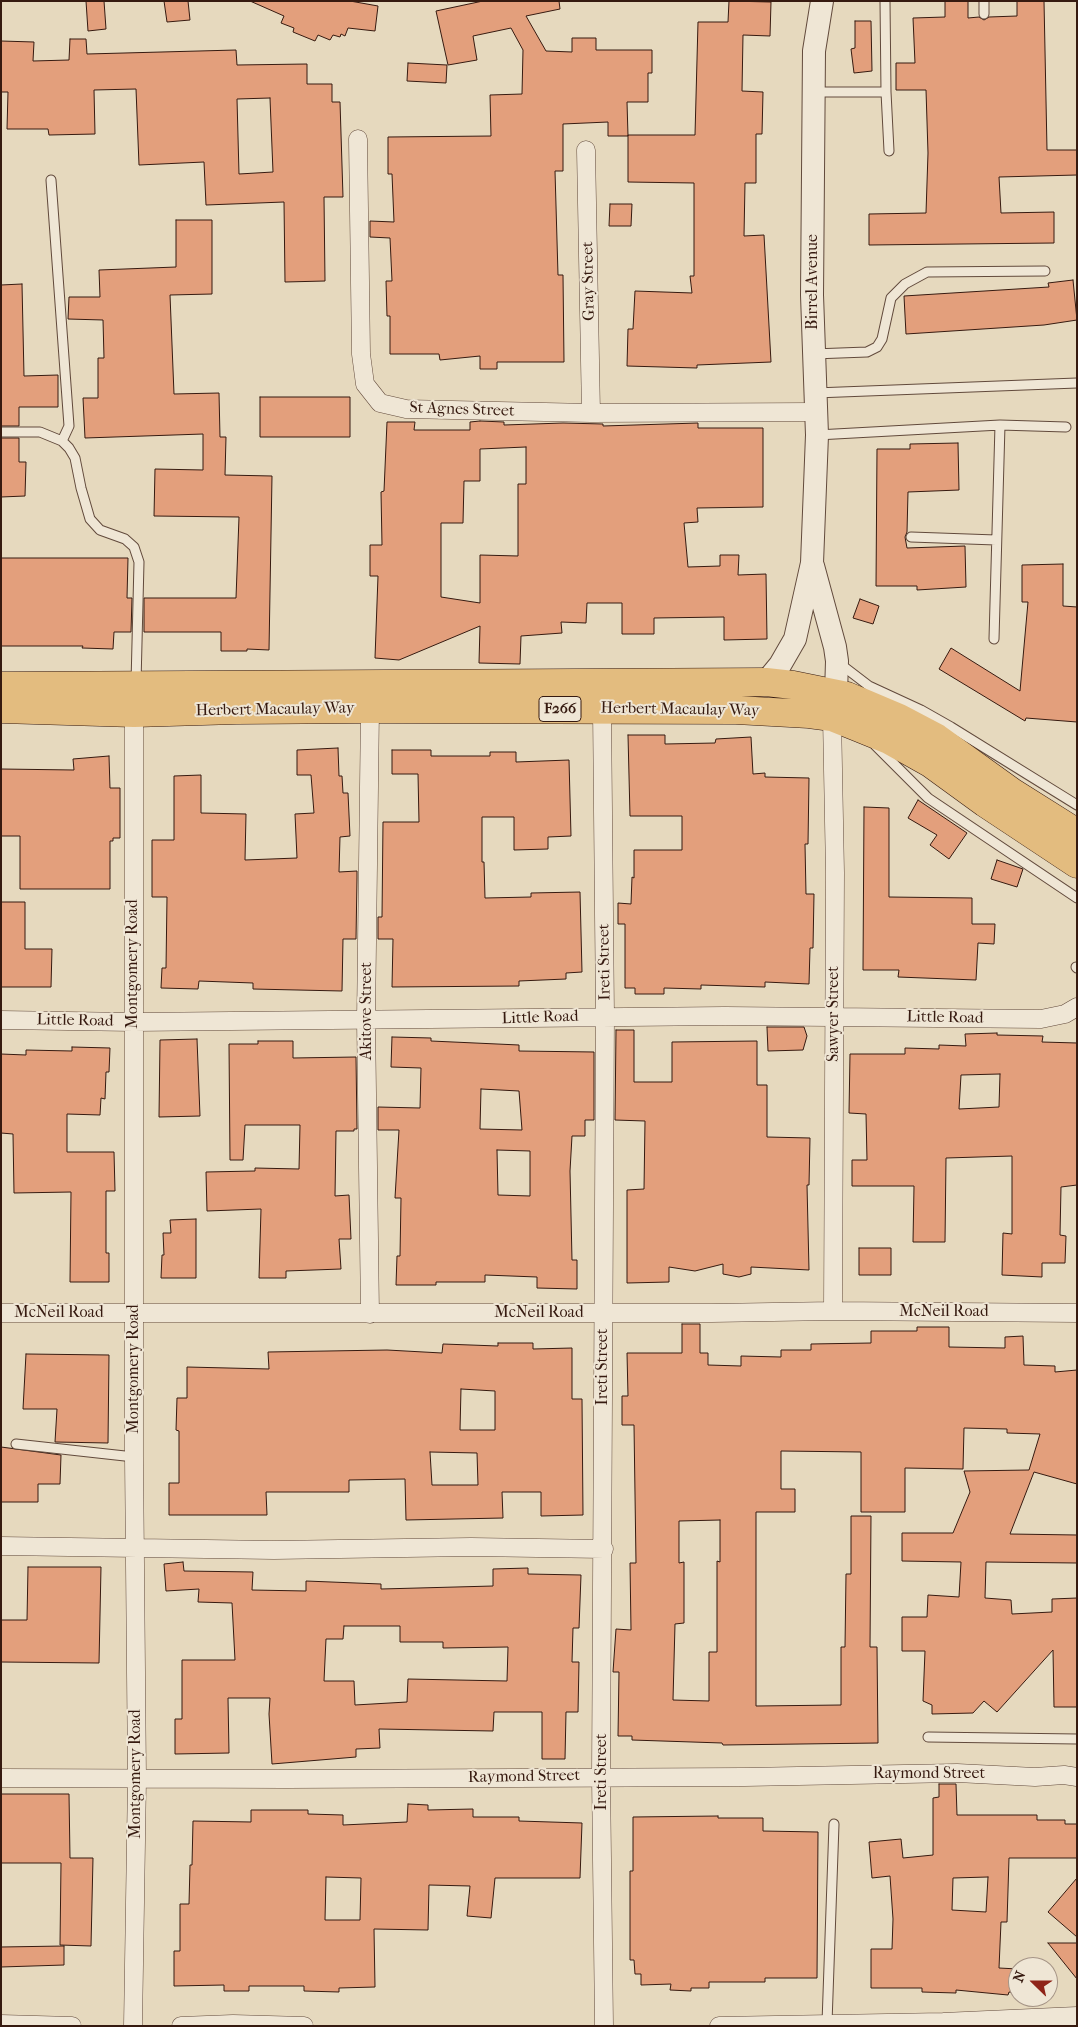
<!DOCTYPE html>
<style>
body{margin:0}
#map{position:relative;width:1078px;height:2027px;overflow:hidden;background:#e6d9be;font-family:"IM FELL French Canon",serif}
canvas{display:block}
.frame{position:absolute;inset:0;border:2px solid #361a10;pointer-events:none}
.north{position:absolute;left:1008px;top:1957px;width:50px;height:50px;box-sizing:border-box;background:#efe6d5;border:1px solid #a59486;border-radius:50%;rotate:292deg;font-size:14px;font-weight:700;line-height:20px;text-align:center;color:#361a10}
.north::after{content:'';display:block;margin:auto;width:18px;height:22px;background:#8f2418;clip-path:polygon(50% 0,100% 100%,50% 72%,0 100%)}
</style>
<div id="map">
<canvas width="1078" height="2027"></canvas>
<div class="frame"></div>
<div class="north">N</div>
</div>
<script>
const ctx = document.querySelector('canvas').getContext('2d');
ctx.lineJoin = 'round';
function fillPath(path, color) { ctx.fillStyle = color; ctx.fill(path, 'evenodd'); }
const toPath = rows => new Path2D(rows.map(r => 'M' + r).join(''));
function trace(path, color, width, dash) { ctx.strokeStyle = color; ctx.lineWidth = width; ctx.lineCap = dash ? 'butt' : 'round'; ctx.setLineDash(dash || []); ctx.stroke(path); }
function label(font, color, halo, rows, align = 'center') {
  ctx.font = font + ' "IM FELL French Canon",serif'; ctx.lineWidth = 4; ctx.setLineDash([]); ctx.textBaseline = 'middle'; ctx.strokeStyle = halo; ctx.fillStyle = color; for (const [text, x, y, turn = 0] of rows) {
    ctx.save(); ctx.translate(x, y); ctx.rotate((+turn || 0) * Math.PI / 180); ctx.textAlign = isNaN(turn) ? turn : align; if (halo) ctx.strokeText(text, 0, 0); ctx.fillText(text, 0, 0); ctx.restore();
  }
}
const building = toPath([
 [86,1,104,1,106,29,88,31,86,1],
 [164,1,188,1,190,20,167,22,164,1],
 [250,1,350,1,378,6,375,31,348,28,345,36,341,34,340,37,333,35,330,40,318,35,315,41,293,32,294,28,281,23,284,16,250,1],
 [483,1,559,1,560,9,526,16,546,51,572,52,572,38,596,38,596,50,652,50,652,73,648,73,648,102,627,102,628,136,608,136,608,122,563,124,563,171,555,171,558,275,563,275,564,362,497,362,497,369,480,369,480,356,440,360,439,354,390,354,390,316,387,316,386,281,392,281,390,238,370,237,370,221,394,222,392,174,388,174,388,137,491,136,490,95,522,94,523,50,511,28,473,36,477,60,448,65,436,11,483,1],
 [729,1,771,2,770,36,743,35,742,91,763,92,762,134,756,134,756,183,745,183,744,236,764,235,771,362,697,365,697,368,627,366,628,329,633,329,635,291,692,293,690,276,694,276,694,183,628,182,628,135,695,135,698,22,728,22,729,1],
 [945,1,968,1,968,18,979,17,984,20,989,17,1017,16,1017,1,1044,1,1047,150,1077,150,1077,175,999,177,1001,213,1054,212,1054,243,869,245,869,214,926,213,928,153,926,90,896,90,896,63,915,63,913,18,945,17,945,1],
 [855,21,871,21,872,71,854,73,851,49,855,48,855,21],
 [70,39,86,39,87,54,236,50,237,65,307,64,307,84,332,84,332,102,340,102,343,197,324,197,325,281,285,282,284,202,206,205,204,162,139,165,136,89,94,90,95,134,49,135,48,129,7,129,8,92,1,92,1,41,34,42,33,61,69,60,70,39],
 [270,98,273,172,239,174,237,99,270,98],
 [408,63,447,65,446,83,407,81,408,63],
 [610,204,632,204,631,226,609,226,610,204],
 [176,220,212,220,212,294,170,295,174,394,219,393,220,437,226,437,225,475,272,476,269,650,247,649,247,651,221,651,221,632,144,632,144,598,236,598,239,517,154,516,155,469,203,470,203,434,85,438,83,398,98,398,98,358,104,358,103,320,68,319,69,297,100,297,99,270,176,267,176,220],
 [1073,280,1077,320,1044,325,906,334,904,296,1049,287,1048,283,1073,280],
 [22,284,24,376,58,375,58,407,19,407,19,426,1,426,1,285,22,284],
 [260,397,350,397,350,437,260,437,260,397],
 [480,421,504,422,504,425,563,423,603,424,603,426,698,423,698,428,763,428,763,507,697,508,698,522,684,523,688,567,720,566,720,555,739,555,738,575,766,574,767,639,724,640,724,617,654,618,654,634,622,634,622,603,587,603,586,623,561,622,562,633,521,636,520,664,479,663,480,626,399,660,375,658,378,576,370,576,370,545,382,545,381,492,384,491,387,422,415,422,414,430,470,430,470,422,480,421],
 [526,447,526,484,518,484,518,556,480,555,480,603,441,597,441,523,463,523,464,481,480,481,480,449,526,447],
 [1,438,19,438,19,462,26,462,25,496,1,497,1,438],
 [958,443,959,490,908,492,907,532,905,537,907,548,965,546,966,587,917,590,917,586,876,586,877,449,910,449,910,444,958,443],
 [1,558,128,558,127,598,132,598,131,632,114,632,113,649,82,648,83,646,1,646,1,558],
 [1063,564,1063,606,1077,607,1077,722,1026,718,1025,721,939,669,951,648,1020,691,1028,602,1022,602,1022,565,1063,564],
 [860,599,879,606,873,624,853,618,860,599],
 [628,735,665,735,665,744,715,743,716,739,751,737,753,774,765,773,765,777,809,778,808,844,805,844,806,894,814,894,813,948,810,948,809,984,765,982,765,987,701,985,701,989,664,988,664,994,635,994,635,988,625,988,625,924,618,924,618,903,631,904,632,877,634,878,634,850,682,850,682,816,630,816,628,735],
 [338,748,339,776,342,776,343,793,348,793,350,836,340,837,339,872,357,871,357,878,356,939,343,939,342,991,253,989,253,983,199,981,198,989,161,988,162,968,166,968,167,897,152,897,152,840,174,840,174,776,201,775,201,813,246,814,245,860,297,858,295,814,314,813,311,775,297,775,297,750,338,748],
 [392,750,431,750,431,756,490,756,490,752,516,752,516,762,569,760,571,836,548,837,548,849,514,850,514,817,482,817,482,862,484,862,485,898,531,897,531,893,580,892,582,972,566,973,566,979,519,981,519,986,392,987,393,939,378,939,378,917,382,917,383,822,419,822,418,774,392,774,392,750],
 [109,756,110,788,120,788,120,838,113,838,113,841,110,841,110,889,20,889,20,836,1,836,1,769,74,770,73,759,109,756],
 [918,800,967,833,949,859,930,845,937,835,908,818,918,800],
 [864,807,889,808,889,897,972,898,972,924,995,924,994,944,978,943,976,980,898,977,899,970,863,970,864,807],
 [997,860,1023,869,1017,887,991,879,997,860],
 [1,902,25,902,25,949,52,949,51,987,1,987,1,902],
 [767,1027,804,1027,807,1036,803,1050,768,1051,767,1027],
 [616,1030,634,1030,634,1082,672,1082,672,1042,757,1041,757,1085,767,1085,767,1137,810,1138,809,1185,807,1185,809,1270,751,1267,751,1274,739,1277,723,1274,723,1264,695,1271,669,1267,669,1282,627,1283,627,1190,644,1189,645,1121,615,1120,616,1030],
 [997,1033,997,1035,1043,1036,1042,1042,1077,1043,1077,1185,1061,1187,1060,1235,1066,1236,1065,1263,1042,1263,1042,1277,1002,1275,1003,1233,1012,1234,1012,1156,946,1158,945,1242,913,1242,914,1186,852,1186,852,1160,867,1160,866,1114,849,1113,850,1054,905,1054,905,1048,939,1049,939,1045,966,1046,965,1034,997,1033],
 [1000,1074,999,1107,959,1109,961,1075,1000,1074],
 [392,1037,431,1038,431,1041,519,1045,519,1051,594,1052,594,1120,585,1120,585,1136,572,1136,570,1171,572,1260,577,1260,577,1289,537,1288,537,1277,485,1275,485,1282,436,1282,436,1285,396,1285,397,1256,400,1256,401,1198,395,1198,399,1130,378,1130,378,1107,420,1108,421,1068,391,1067,392,1037],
 [481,1089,519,1091,522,1130,480,1129,481,1089],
 [497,1150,530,1151,530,1196,498,1195,497,1150],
 [197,1039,200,1116,159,1117,160,1040,197,1039],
 [258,1041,293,1041,293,1058,356,1057,357,1129,354,1129,354,1131,336,1131,335,1196,349,1195,351,1239,339,1239,341,1269,286,1271,286,1278,259,1278,261,1209,207,1211,206,1172,255,1171,255,1168,299,1169,300,1125,245,1125,243,1160,230,1160,229,1044,258,1044,258,1041],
 [72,1047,110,1048,109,1072,106,1072,105,1099,101,1098,100,1115,67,1114,67,1152,114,1152,115,1191,106,1191,106,1253,109,1253,109,1282,70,1282,71,1192,14,1193,13,1134,1,1133,1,1054,26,1055,26,1050,72,1051,72,1047],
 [196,1219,196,1278,161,1278,162,1255,164,1255,163,1233,171,1233,170,1220,196,1219],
 [859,1248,891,1248,891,1275,859,1275,859,1248],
 [682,1324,700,1324,700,1353,708,1353,708,1365,741,1366,741,1356,781,1357,781,1350,811,1350,811,1344,871,1343,871,1331,917,1331,917,1327,949,1327,949,1347,1005,1348,1005,1337,1023,1336,1024,1365,1055,1366,1055,1372,1077,1370,1077,1484,1034,1472,1010,1534,1077,1535,1077,1563,986,1562,985,1598,1011,1600,1012,1614,1052,1612,1052,1599,1077,1598,1077,1707,1054,1707,1053,1650,997,1712,984,1701,973,1713,932,1714,932,1705,923,1701,925,1651,902,1651,902,1617,927,1617,928,1595,959,1597,961,1562,902,1561,902,1533,953,1533,970,1492,964,1471,1029,1470,1040,1434,1007,1433,1007,1429,964,1428,963,1469,905,1468,905,1512,861,1512,861,1452,781,1451,781,1489,795,1489,795,1512,756,1512,756,1706,841,1705,841,1647,845,1647,846,1574,851,1574,851,1516,871,1516,870,1647,877,1647,878,1743,723,1745,722,1743,632,1740,632,1736,618,1736,619,1672,613,1672,616,1629,631,1630,630,1563,636,1563,634,1425,622,1425,622,1396,628,1396,627,1353,682,1353,682,1324],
 [720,1520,720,1562,717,1561,717,1652,709,1652,709,1701,673,1700,675,1624,684,1623,684,1562,679,1563,679,1521,720,1520],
 [498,1343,533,1343,533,1349,572,1348,572,1399,582,1399,583,1515,541,1516,541,1492,502,1492,503,1518,406,1520,405,1479,349,1480,349,1492,266,1492,267,1515,169,1515,169,1483,179,1483,179,1431,176,1430,177,1398,187,1398,187,1367,269,1369,268,1352,387,1350,442,1353,443,1344,498,1346,498,1343],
 [461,1389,495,1391,495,1430,460,1430,461,1389],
 [430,1452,477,1453,478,1485,432,1485,430,1452],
 [26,1354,109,1355,108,1443,55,1442,57,1409,23,1409,26,1354],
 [1,1447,61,1455,60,1484,38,1484,38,1502,1,1502,1,1447],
 [183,1562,184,1571,253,1572,252,1590,306,1591,306,1581,381,1584,381,1589,493,1586,493,1569,528,1568,528,1574,581,1575,579,1628,573,1628,572,1662,579,1662,578,1712,566,1712,565,1759,542,1759,542,1712,494,1712,493,1731,379,1729,380,1748,356,1749,356,1757,272,1764,269,1714,270,1698,228,1698,229,1753,175,1754,175,1719,182,1719,182,1660,235,1660,232,1603,198,1602,199,1589,166,1591,164,1564,183,1562],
 [344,1626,400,1626,400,1642,443,1642,443,1648,508,1647,507,1681,408,1679,407,1702,355,1705,354,1681,324,1681,326,1639,343,1639,344,1626],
 [28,1567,101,1567,99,1663,1,1662,1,1620,27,1620,28,1567],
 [939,1784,956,1784,957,1815,1037,1815,1037,1820,1065,1820,1065,1824,1077,1824,1077,1858,1009,1858,1007,1922,1001,1922,999,1968,1018,1969,1018,1993,1009,1992,1008,1995,956,1990,956,1993,922,1992,922,1988,871,1988,871,1949,892,1949,893,1919,890,1876,872,1878,869,1842,901,1839,903,1858,933,1855,933,1798,939,1797,939,1784],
 [988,1877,986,1912,952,1910,953,1878,988,1877],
 [1,1794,69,1794,70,1858,93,1858,91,1946,60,1945,61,1863,1,1863,1,1794],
 [408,1804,428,1805,428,1810,473,1809,473,1817,519,1817,519,1821,582,1823,580,1878,495,1878,491,1918,467,1916,470,1886,429,1885,428,1930,374,1929,375,1987,339,1988,339,1992,304,1991,304,1986,249,1986,249,1991,224,1991,224,1985,174,1986,174,1951,180,1951,180,1904,189,1904,190,1865,192,1865,193,1821,251,1822,251,1810,308,1810,308,1814,343,1815,343,1825,407,1822,408,1804],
 [326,1877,361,1878,360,1920,325,1920,326,1877],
 [718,1816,718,1818,763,1818,763,1831,818,1832,817,1978,765,1978,765,1982,709,1982,709,1988,691,1988,691,1991,670,1990,671,1984,641,1985,641,1974,635,1974,634,1960,630,1960,630,1871,633,1871,633,1817,718,1816],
 [1077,1878,1077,1937,1048,1912,1077,1878],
 [1048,1943,1077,1943,1077,1979,1048,1943],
 [64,1946,64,1965,1,1967,1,1947,64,1946]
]);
const service = toPath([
 [885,1,886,92,889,151],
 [984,1,984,14],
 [814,92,886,92],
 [51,180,69,426,62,441],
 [813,354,867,352,877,347,882,339,891,298,905,284,927,272,1045,271],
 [815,393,1077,383],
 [1,432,40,432,62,441,69,448,75,458,81,488,90,519,100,530,125,539,134,547,139,562,136,683],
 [817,435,1000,425,1066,427],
 [911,537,996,540],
 [994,639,1000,425],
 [839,663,869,686,921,710,951,727,1077,805],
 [875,745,928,798,1077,898],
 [1076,967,1077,968],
 [16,1444,134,1457],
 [928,1737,1077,1739],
 [827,2023,834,1824]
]);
const minor = toPath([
 [358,139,361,354,365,384,380,403,406,409,591,413,815,412],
 [586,150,591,413],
 [602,709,605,1016,601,1776,604,2026],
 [832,717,835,873,833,1311],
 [1,1020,133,1022,725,1016,1041,1019,1065,1014,1077,1007],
 [1,1313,712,1313,833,1311,1077,1313],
 [370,1314,366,1020,370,709],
 [1,1546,274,1550,471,1547,604,1549],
 [1,1778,286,1779,745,1777,957,1773,1035,1777,1064,1775,1077,1777],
 [1,2024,72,2026],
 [133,2026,137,1779,134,1457,134,713],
 [181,2026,233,2024,304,2026],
 [719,2026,943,2022,1077,2016]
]);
const tertiary = toPath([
 [813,566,835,647,837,661,836,694],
 [766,682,780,665,795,639,812,563,817,435,812,295,814,51,822,1]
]);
const trunk = toPath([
 [1,686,766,682,793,685,847,696,899,718,937,738,1012,792,1077,833],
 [1,709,134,713,236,710,370,709,736,710,809,714,832,717,857,727,889,740,930,763,985,803,1077,864]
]);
const shields = [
 [560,709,42]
];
const shieldNames = [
 ["F266",560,709]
];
const streetNames = [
 ["Gray Street",589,281,-91],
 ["Birrel Avenue",813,282,-90],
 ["St Agnes Street",462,410,2],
 ["Herbert Macaulay Way",275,710,-1],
 ["Herbert Macaulay Way",680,710,1],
 ["Ireti Street",605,962,-91],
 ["Montgomery Road",133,964,-90],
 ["Akitove Street",367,1011,-90],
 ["Sawyer Street",834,1014,-90],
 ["Little Road",540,1018,-2],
 ["Little Road",945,1018,1],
 ["Little Road",75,1021,1],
 ["McNeil Road",944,1312],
 ["McNeil Road",59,1313],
 ["McNeil Road",539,1313],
 ["Ireti Street",603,1367,-90],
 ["Montgomery Road",134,1369,-90],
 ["Ireti Street",602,1772,-90],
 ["Montgomery Road",136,1774,-90],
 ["Raymond Street",929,1774],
 ["Raymond Street",524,1777,-1]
];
fillPath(building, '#e39f7c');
trace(building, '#361a10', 1);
trace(service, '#624a3c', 11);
trace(minor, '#624a3c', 19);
trace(tertiary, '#624a3c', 24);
trace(trunk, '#361a10', 29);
trace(service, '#efe6d5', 9);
trace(minor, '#efe6d5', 18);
trace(tertiary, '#efe6d5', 22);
trace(trunk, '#e3bc7f', 28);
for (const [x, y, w] of shields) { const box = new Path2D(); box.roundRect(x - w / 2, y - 12.5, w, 25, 4); ctx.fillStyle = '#efe6d5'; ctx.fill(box); trace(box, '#361a10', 1); }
label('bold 15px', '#361a10', null, shieldNames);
label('16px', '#361a10', '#efe6d5', streetNames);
</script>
